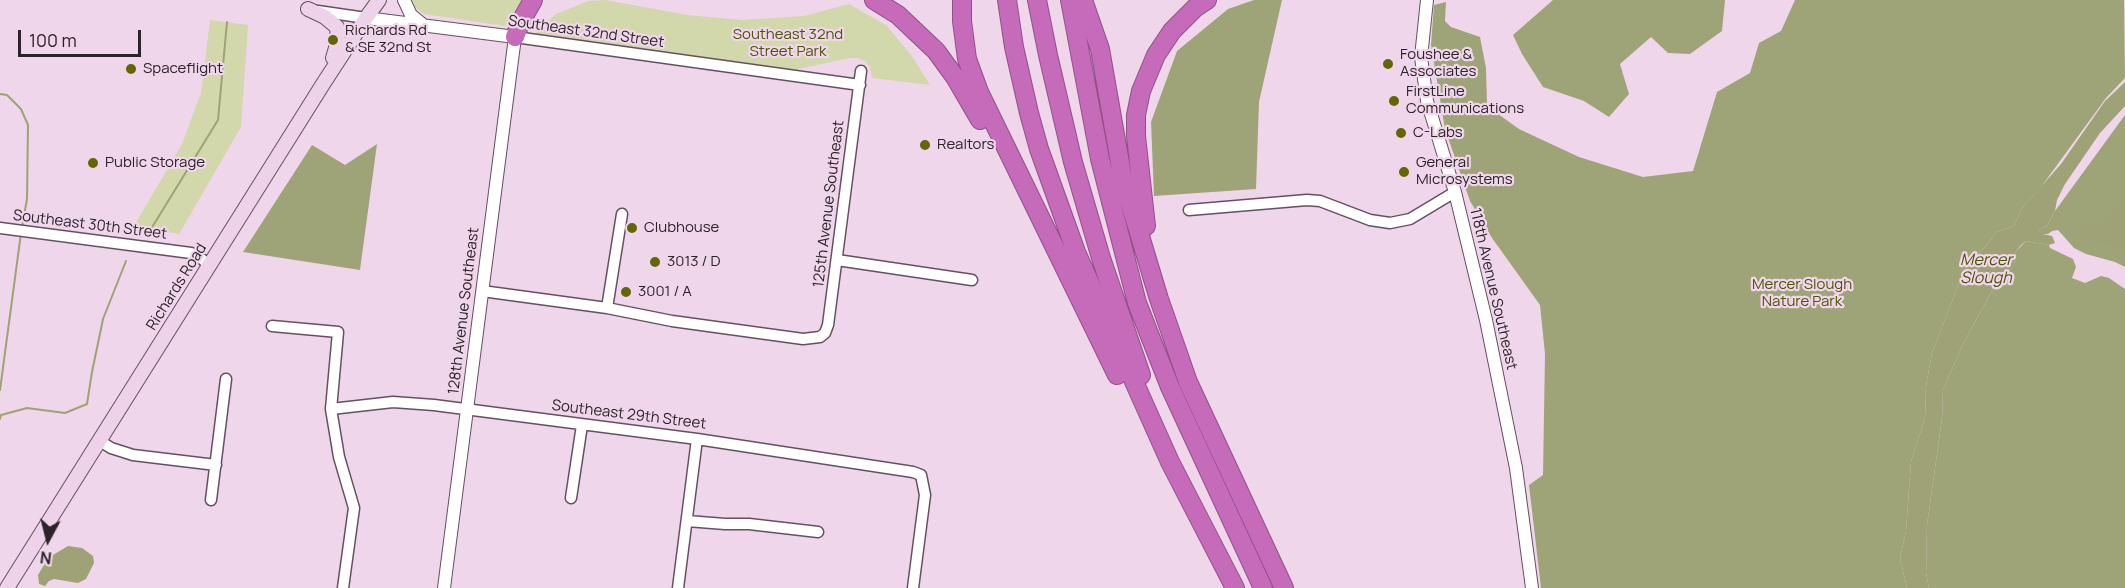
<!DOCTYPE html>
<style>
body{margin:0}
#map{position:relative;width:2125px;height:588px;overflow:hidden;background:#f0d6eb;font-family:Manrope,sans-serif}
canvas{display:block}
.north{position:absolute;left:18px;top:510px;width:60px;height:60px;-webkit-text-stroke:4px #f0d6eb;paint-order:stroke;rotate:187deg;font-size:16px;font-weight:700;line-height:24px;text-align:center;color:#2c222a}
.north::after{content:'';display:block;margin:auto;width:21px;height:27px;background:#2c222a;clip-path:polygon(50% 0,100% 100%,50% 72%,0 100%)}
.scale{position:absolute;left:18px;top:30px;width:123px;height:27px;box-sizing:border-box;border:3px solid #2c222a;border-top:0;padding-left:8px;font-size:18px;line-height:21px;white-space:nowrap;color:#2c222a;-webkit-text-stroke:4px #f0d6eb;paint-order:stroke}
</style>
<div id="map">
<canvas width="2125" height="588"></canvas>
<div class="north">N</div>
<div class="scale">100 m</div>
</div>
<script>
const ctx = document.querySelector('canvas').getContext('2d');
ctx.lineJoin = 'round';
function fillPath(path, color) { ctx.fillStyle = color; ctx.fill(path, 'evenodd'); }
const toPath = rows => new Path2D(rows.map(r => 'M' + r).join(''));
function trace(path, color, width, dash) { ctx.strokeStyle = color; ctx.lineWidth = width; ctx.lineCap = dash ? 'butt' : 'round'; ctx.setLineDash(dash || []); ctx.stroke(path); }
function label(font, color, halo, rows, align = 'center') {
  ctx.font = font + ' Manrope,sans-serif'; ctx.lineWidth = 4.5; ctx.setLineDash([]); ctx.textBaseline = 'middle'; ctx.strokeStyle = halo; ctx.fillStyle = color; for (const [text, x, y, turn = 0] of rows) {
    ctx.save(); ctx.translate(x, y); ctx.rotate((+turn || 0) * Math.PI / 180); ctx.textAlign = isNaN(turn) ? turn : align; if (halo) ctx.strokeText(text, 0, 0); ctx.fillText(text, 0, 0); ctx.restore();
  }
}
const green = toPath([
 [412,0,525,0,514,22,505,26,424,14,414,6],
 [606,0,687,15,742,20,804,16,849,4,886,25,912,56,930,85,872,78,870,67,865,61,858,58,850,58,789,71,534,34,556,14,588,1],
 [210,20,248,25,241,127,179,234,134,226,182,144,201,93]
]);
const forest = toPath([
 [1254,0,1282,0,1259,102,1256,189,1154,196,1151,122,1177,51,1228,9],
 [1553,0,1725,0,1722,31,1690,54,1668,53,1651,37,1620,64,1629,94,1609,117,1584,101,1543,87,1522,54,1513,35],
 [1795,0,2124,0,2125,78,2106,98,2041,187,2022,208,2014,226,1996,232,1987,245,1965,268,1932,353,1926,386,1925,418,1911,462,1906,531,1900,558,1907,588,1541,588,1529,485,1543,475,1545,354,1540,305,1492,238,1470,201,1445,129,1431,45,1434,5,1446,2,1445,21,1451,27,1480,37,1486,68,1487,106,1519,129,1579,157,1643,177,1693,171,1717,92,1750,73,1759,43,1781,31],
 [2125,115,2125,267,2115,262,2086,254,2074,248,2058,230,2052,231,2048,234,2037,234,2040,229,2047,226,2055,211],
 [377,144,360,270,243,252,312,145,345,165],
 [2026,241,2049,245,2050,248,2073,259,2076,267,2072,278,2085,283,2101,276,2109,278,2125,289,2125,588,1929,588,1926,573,1927,525,1942,418,1943,390,1962,346,1994,287,2014,265,2016,251]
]);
const water = toPath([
 [2125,82,2125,106,2100,133,2065,184,2057,200,2055,211,2047,226,2040,229,2038,233,2052,236,2055,243,2049,245,2026,241,2021,245,2016,251,2014,265,1994,287,1962,346,1943,390,1942,418,1927,525,1926,573,1929,588,1907,588,1900,558,1906,531,1911,462,1925,418,1926,386,1932,353,1965,268,1987,245,1996,232,2014,226,2022,208,2061,164,2105,101],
 [2125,194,2125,249,2086,239,2076,231,2084,226,2101,224,2115,212],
 [68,546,82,548,93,556,94,563,86,579,78,583,54,579,49,581,45,586,39,584,38,575,48,558]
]);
const stream = toPath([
 [0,94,7,95,21,109,28,125,27,199,22,227],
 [151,229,218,120,227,22],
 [0,390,21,233],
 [0,419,1,415,27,408,65,413,87,404,92,372,103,319,126,261]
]);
const minor = toPath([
 [318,11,366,18],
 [515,37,860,85],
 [1189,210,1307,200,1320,201,1370,220,1390,223,1410,219,1455,192],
 [0,228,191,253,197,255,209,265],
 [837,260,972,280],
 [482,291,607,308,672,321,803,339,820,337,825,333,828,325,861,71],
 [607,308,622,214],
 [272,326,338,332,331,409,339,457,354,508,343,588],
 [331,409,393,402,434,405,697,439,913,472,921,475,925,495,913,588],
 [100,441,111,448,133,455,216,465],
 [571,498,582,425],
 [211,500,226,379],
 [687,521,725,524,749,524,818,532],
 [678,588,697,439]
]);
const tertiary = toPath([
 [404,0,411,15,422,24],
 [1427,0,1421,57,1427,101,1455,192,1486,320,1516,468,1532,588],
 [366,18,515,37,444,588]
]);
const secondary = toPath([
 [308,9,325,17,337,27,338,41,333,58],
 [7,588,323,84,366,18,379,0]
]);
const motorway = toPath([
 [874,0,898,15,936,51,955,77,980,120],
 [962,0,962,21,967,59,979,92,1117,375],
 [1007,0,1014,47,1029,113,1039,149,1076,252,1170,462,1235,588],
 [1037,0,1048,55,1073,162,1101,258,1141,375],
 [1070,0,1100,159,1137,303,1170,387,1263,588],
 [1083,0,1100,49,1123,180,1159,299,1188,382,1284,588],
 [515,37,520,23,533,0],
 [1146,226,1136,136,1136,115,1141,91,1156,55,1172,31,1195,8,1207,0]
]);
const markers = [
 [333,40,6,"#626704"],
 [1388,64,6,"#626704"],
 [131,69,6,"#626704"],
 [1394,101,6,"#626704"],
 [1401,133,6,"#626704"],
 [925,145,6,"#626704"],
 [93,163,6,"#626704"],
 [1404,172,6,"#626704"],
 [632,228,6,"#626704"],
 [655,262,6,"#626704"],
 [626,292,6,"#626704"]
];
const poiNames = [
 ["Richards Rd",345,31],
 ["& SE 32nd St",345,48],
 ["Foushee &",1400,55],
 ["Associates",1400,72],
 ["Spaceflight",143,69],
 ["FirstLine",1406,92],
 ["Communications",1406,109],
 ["C-Labs",1413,133],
 ["Realtors",937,145],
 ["Public Storage",105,163],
 ["General",1416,163],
 ["Microsystems",1416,180],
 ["Clubhouse",644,228],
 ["3013 / D",667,262],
 ["3001 / A",638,292]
];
const streetNames = [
 ["Southeast 32nd Street",586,32,8],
 ["125th Avenue Southeast",829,204,-83],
 ["Southeast 30th Street",90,225,7],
 ["Richards Road",177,287,-58],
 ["118th Avenue Southeast",1493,289,77],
 ["128th Avenue Southeast",464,311,-83],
 ["Southeast 29th Street",629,415,7]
];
const parkNames = [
 ["Southeast 32nd",788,35],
 ["Street Park",788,52],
 ["Mercer Slough",1802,285],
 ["Nature Park",1802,302]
];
const waterNames = [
 ["Mercer",1986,261],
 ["Slough",1986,279]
];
fillPath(green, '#d2d7ac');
fillPath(forest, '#9fa478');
fillPath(water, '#9ea276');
trace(stream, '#9ea276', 2);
trace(minor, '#655061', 13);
trace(tertiary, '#655061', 14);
trace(secondary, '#655061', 16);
trace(motorway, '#905188', 20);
trace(minor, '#fff', 10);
trace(tertiary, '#fff', 12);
trace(secondary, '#eed2ea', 14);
trace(motorway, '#c66aba', 18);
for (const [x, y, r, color] of markers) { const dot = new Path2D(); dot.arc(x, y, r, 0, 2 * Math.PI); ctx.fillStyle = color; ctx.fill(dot); trace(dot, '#f0d6eb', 2); }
label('15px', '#2c222a', '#f0d6eb', poiNames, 'left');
label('15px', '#2c222a', '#f0d6eb', streetNames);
label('15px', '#4f5306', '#f0d6eb', parkNames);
label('italic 16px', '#4f5306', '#f0d6eb', waterNames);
</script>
